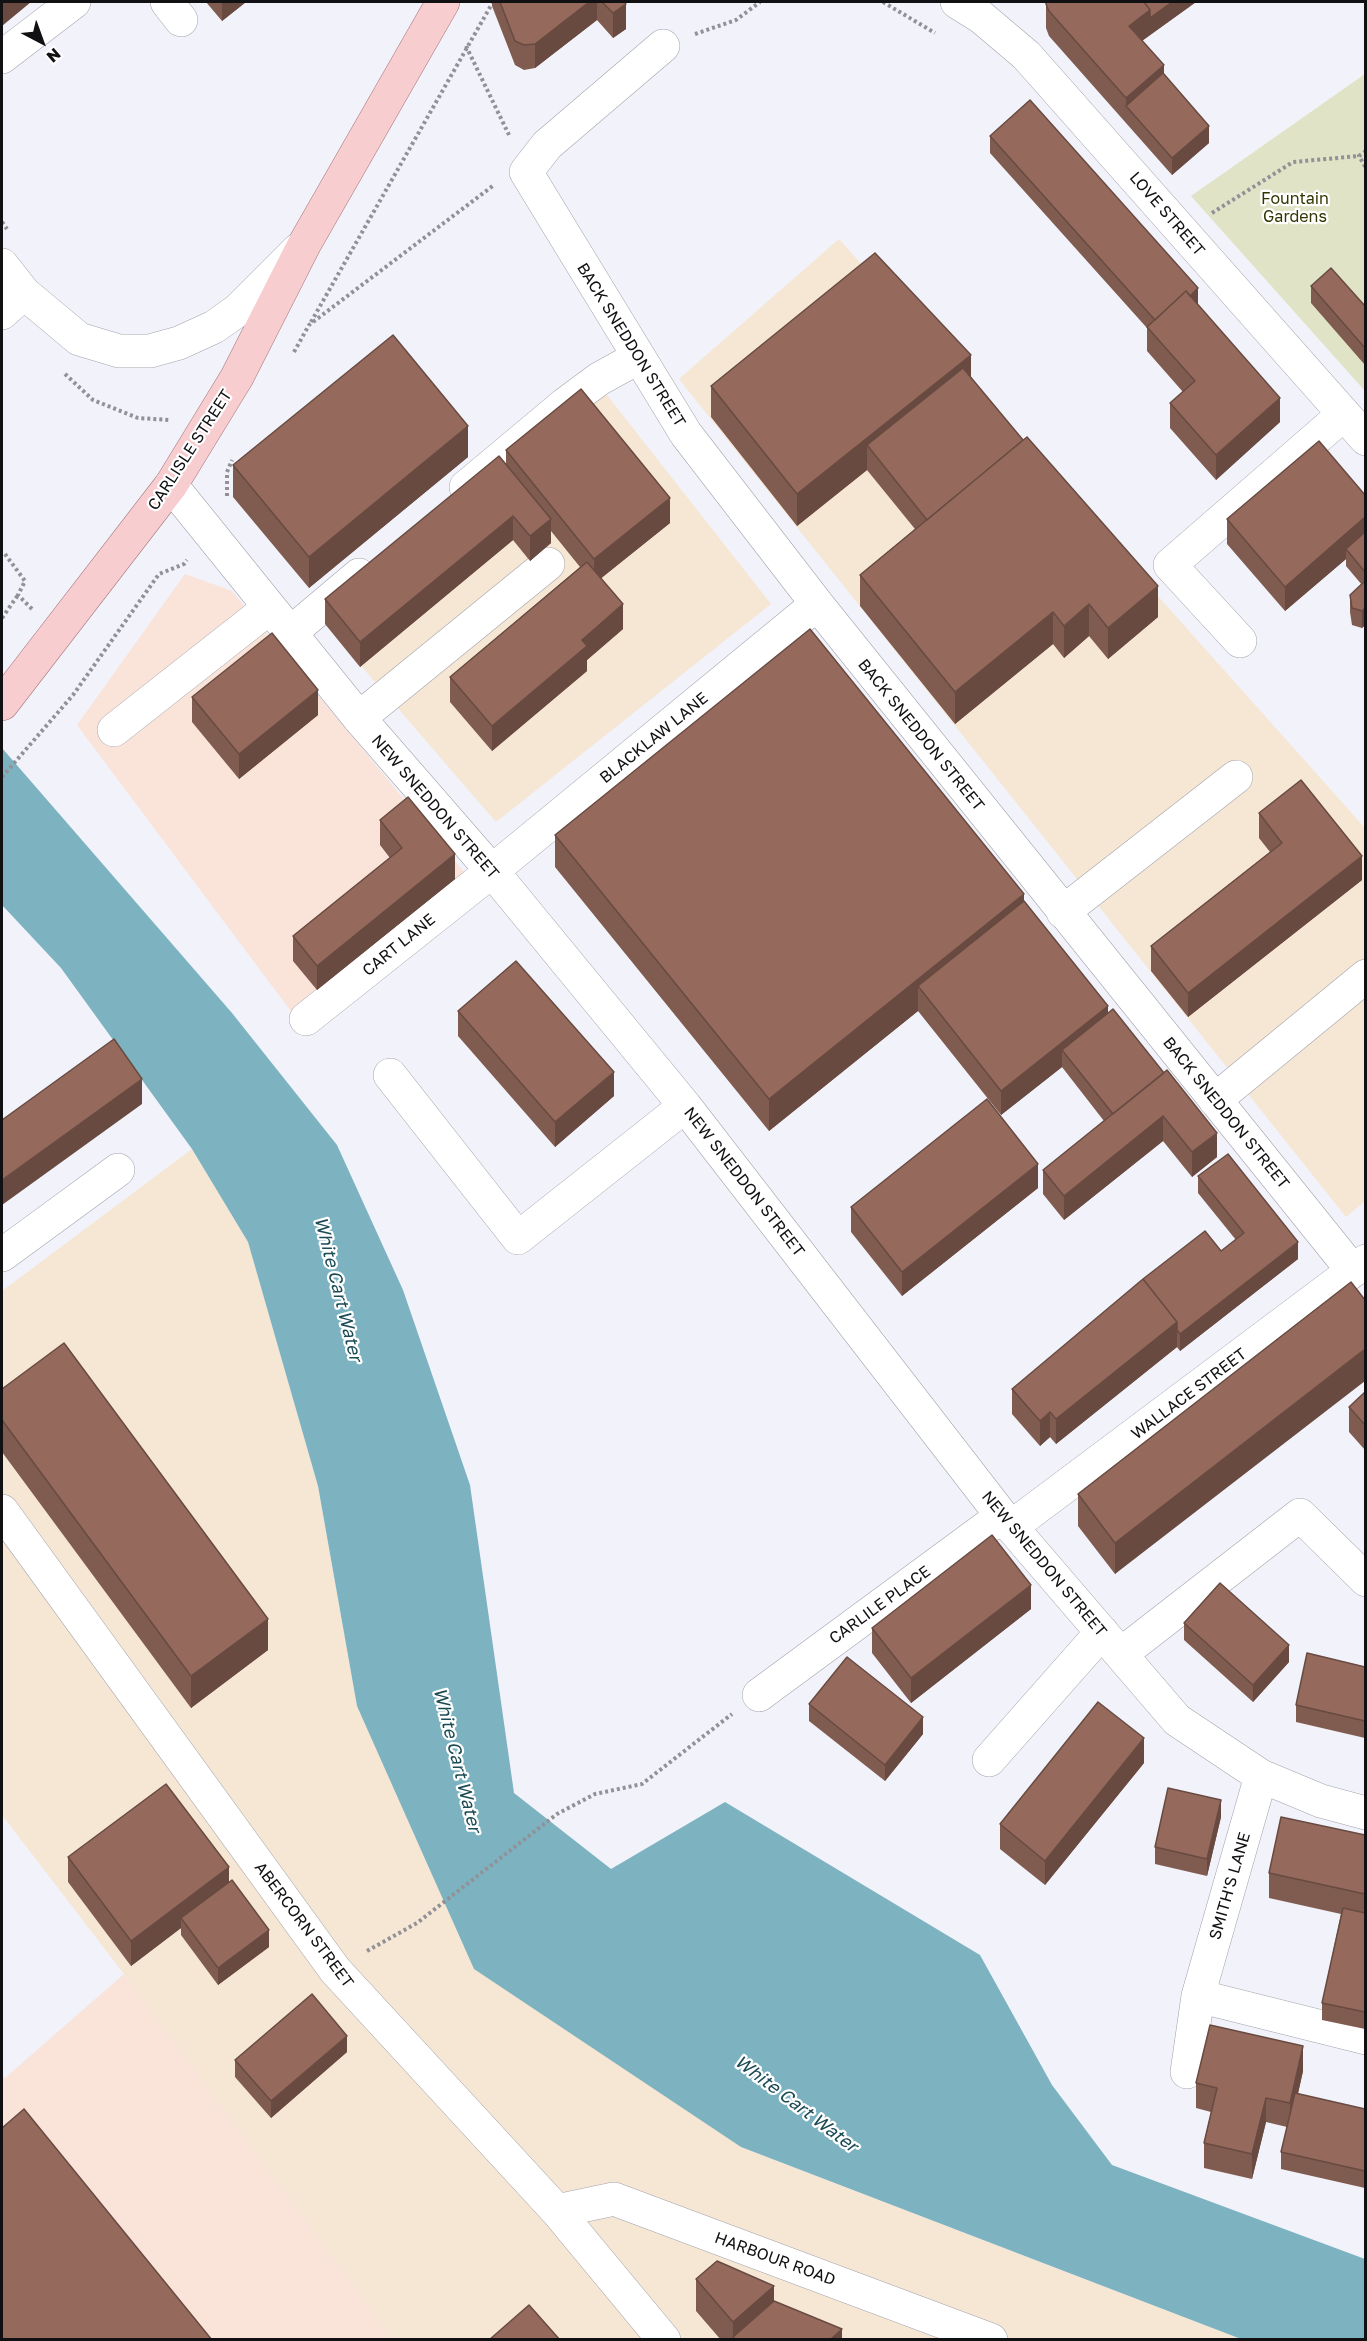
<!DOCTYPE html>
<style>
body{margin:0}
#map{position:relative;width:1367px;height:2341px;overflow:hidden;background:#f1f2fa;font-family:"Golos Text",sans-serif}
canvas{display:block}
.frame{position:absolute;inset:0;border:3px solid #111114;pointer-events:none}
.north{position:absolute;left:12px;top:12px;width:60px;height:60px;-webkit-text-stroke:4px #fff;paint-order:stroke;rotate:139deg;font-size:16px;font-weight:700;line-height:24px;text-align:center;color:#111114}
.north::after{content:'';display:block;margin:auto;width:21px;height:27px;background:#111114;clip-path:polygon(50% 0,100% 100%,50% 72%,0 100%)}
</style>
<div id="map">
<canvas width="1367" height="2341"></canvas>
<div class="frame"></div>
<div class="north">N</div>
</div>
<script>
const ctx = document.querySelector('canvas').getContext('2d');
ctx.lineJoin = 'round';
function fillPath(path, color) { ctx.fillStyle = color; ctx.fill(path, 'evenodd'); }
const toPath = rows => new Path2D(rows.map(r => 'M' + r).join(''));
function trace(path, color, width, dash) { ctx.strokeStyle = color; ctx.lineWidth = width; ctx.lineCap = dash ? 'butt' : 'round'; ctx.setLineDash(dash || []); ctx.stroke(path); }
function label(font, color, halo, rows, align = 'center') {
  ctx.font = font + ' "Golos Text",sans-serif'; ctx.lineWidth = 4.5; ctx.setLineDash([]); ctx.textBaseline = 'middle'; ctx.strokeStyle = halo; ctx.fillStyle = color; for (const [text, x, y, turn = 0] of rows) {
    ctx.save(); ctx.translate(x, y); ctx.rotate((+turn || 0) * Math.PI / 180); ctx.textAlign = isNaN(turn) ? turn : align; if (halo) ctx.strokeText(text, 0, 0); ctx.fillText(text, 0, 0); ctx.restore();
  }
}
const commercial = toPath([
 [185,574,232,591,464,872,293,1014,77,725],
 [124,1974,393,2339,2,2339,2,2075,5,2078]
]);
const industrial = toPath([
 [839,239,1365,828,1365,1201,1346,1217,679,379],
 [603,390,771,604,496,822,325,624],
 [192,1149,248,1242,318,1486,357,1706,741,2147,1241,2339,393,2339,124,1974,2,1815,2,1291]
]);
const green = toPath([
 [1365,74,1365,391,1191,196]
]);
const water = toPath([
 [2,748,232,1013,337,1145,403,1290,470,1485,514,1793,611,1869,725,1802,980,1955,1052,2085,1112,2165,1365,2259,1365,2339,1241,2339,741,2147,474,1969,357,1706,318,1486,248,1242,192,1149,61,968,2,905]
]);
const path = toPath([
 [883,2,935,33],
 [695,34,736,20,760,2],
 [466,46,509,135],
 [1366,151,1359,156,1366,168],
 [1212,213,1293,162,1359,156],
 [2,222,7,229],
 [311,322,493,2],
 [294,352,309,325,494,185],
 [65,374,93,400,138,418,170,420],
 [227,496,227,472,232,460],
 [5,554,25,581,18,595,32,609],
 [2,618,18,595],
 [2,777,73,695,159,574,184,564,187,560],
 [367,1951,417,1923,557,1814,595,1794,642,1784,732,1714]
]);
const minor = toPath([
 [167,2,181,20],
 [957,2,981,17,1026,55,1366,439],
 [663,46,547,145,526,172,686,434,817,604,1353,1271],
 [2,57,74,2],
 [2,265,24,293,79,339,119,351,150,351,179,343,214,327,238,310,298,250],
 [2,313,24,293],
 [171,485,359,718,492,871,685,1106,1002,1516,1177,1720,1261,1776,1321,1801,1366,1813],
 [466,487,564,405,599,379,637,358],
 [289,634,359,575],
 [1240,641,1170,565,1344,414],
 [359,718,548,564],
 [114,730,269,608],
 [1063,912,1236,777],
 [306,1019,492,871,817,604],
 [390,1075,518,1238,685,1106],
 [1215,1100,1366,976],
 [2,1255,118,1170],
 [2,1511,335,1970,557,2211,664,2340],
 [1011,1527,1366,1261],
 [1121,1654,1300,1515,1366,1580],
 [759,1695,1002,1516],
 [989,1760,1102,1632],
 [1198,1996,1366,2038],
 [1187,2072,1198,1996,1261,1776],
 [557,2211,614,2199,991,2340]
]);
const major = toPath([
 [2,704,171,485,237,377,305,243,443,2]
]);
const wall = toPath([
 [206,2,246,2,222,21],
 [492,2,623,2,626,29,613,38,597,20,535,68,524,70,515,65,492,6],
 [1196,2,1142,41,1209,143,1172,175,1049,36,1046,28,1046,4],
 [990,136,1198,305,1280,422,1216,480,1170,428,1170,403,1183,392,1147,351,1147,328,990,153],
 [1311,286,1365,306,1365,365,1311,303],
 [971,377,1158,617,1108,659,1089,636,1064,658,1053,644,955,724,860,606,860,575,915,529,867,470,797,526,711,417,711,386],
 [506,450,670,523,601,578,623,629,587,660,587,671,492,751,450,702,450,677,580,567,551,531,551,543,530,561,513,540,360,667,325,624,325,599,506,463],
 [468,457,309,588,233,497,233,465],
 [1365,495,1365,625,1362,628,1352,625,1350,612,1350,595,1362,585,1346,566,1346,559,1285,611,1227,544,1227,519],
 [192,697,318,715,239,779,192,722],
 [1259,813,1362,880,1188,1017,1151,971,1151,946,1270,852,1259,838],
 [380,820,455,879,317,990,293,961,293,936,390,858,380,845],
 [555,835,1024,901,1217,1157,1192,1177,1163,1141,1064,1220,1043,1194,1043,1170,1104,1121,1062,1067,1001,1115,918,1011,769,1131,555,867],
 [458,1011,614,1096,555,1147,458,1036],
 [1198,1176,1298,1259,1180,1351,1177,1347,1056,1444,1050,1437,1040,1446,1012,1414,1012,1389,1221,1251,1236,1240,1198,1193],
 [1038,1188,902,1296,851,1232,851,1207],
 [1351,1282,1115,1574,1078,1526,1078,1494],
 [2,1389,268,1650,191,1708,2,1452],
 [1365,1392,1365,1450,1349,1432,1349,1407],
 [1031,1609,911,1703,872,1653,872,1628],
 [1184,1623,1289,1662,1253,1702,1184,1640],
 [1365,1667,1365,1738,1296,1722,1296,1705],
 [809,1704,923,1734,885,1781,809,1721],
 [1144,1763,1045,1885,1000,1849,1000,1824],
 [1221,1817,1207,1876,1155,1864,1155,1847],
 [1365,1835,1365,2029,1322,2020,1322,2003,1341,1914,1269,1898,1269,1873],
 [68,1857,229,1882,269,1947,218,1985,181,1935,181,1928,131,1966,68,1882],
 [347,2052,271,2118,235,2077,235,2060],
 [1303,2071,1298,2094,1365,2109,1365,2188,1281,2169,1281,2152,1287,2127,1266,2122,1252,2179,1204,2168,1204,2143,1211,2112,1196,2108,1196,2083],
 [696,2279,774,2301,842,2340,721,2340,696,2311]
]);
const shadedWall = toPath([
 [2,2,31,2,2,26],
 [222,2,246,2,222,21],
 [589,2,597,2,597,20,535,68,535,44],
 [1172,2,1196,2,1129,50,1129,26,1150,10],
 [626,4,626,29,613,38,613,13],
 [1164,65,1164,90,1126,106,1126,98],
 [1209,126,1209,143,1172,175,1172,158],
 [1198,288,1198,305,1159,341,1159,324],
 [971,355,971,386,867,445,867,470,797,526,797,494],
 [1280,398,1280,422,1216,480,1216,455],
 [468,426,468,457,309,588,309,557],
 [670,498,670,523,594,584,594,559],
 [513,516,513,540,360,667,360,642],
 [1365,517,1365,542,1346,549,1346,559,1285,611,1285,587],
 [551,519,551,543,530,561,530,536],
 [1158,586,1158,617,1108,659,1108,628],
 [623,604,623,629,587,660,587,671,492,751,492,726,582,640],
 [1089,604,1089,636,1064,658,1064,626],
 [1365,608,1365,625,1362,628,1362,611],
 [1053,612,1053,644,955,724,955,692],
 [318,690,318,715,239,779,239,754],
 [455,854,455,879,317,990,317,966],
 [1362,856,1362,880,1188,1017,1188,993],
 [1024,894,1024,925,918,986,918,1011,769,1131,769,1099],
 [1108,1006,1108,1030,1062,1050,1062,1067,1001,1115,1001,1091],
 [614,1072,614,1096,555,1147,555,1122],
 [142,1079,142,1104,2,1205,2,1180],
 [1163,1116,1163,1141,1064,1220,1064,1196],
 [1217,1133,1217,1157,1192,1177,1192,1152],
 [1038,1164,1038,1188,902,1296,902,1272],
 [1298,1242,1298,1259,1180,1351,1180,1334],
 [1177,1322,1177,1347,1056,1444,1056,1419],
 [1365,1349,1365,1381,1115,1574,1115,1543],
 [1050,1412,1050,1437,1040,1446,1040,1421],
 [1031,1585,1031,1609,911,1703,911,1678],
 [268,1619,268,1650,191,1708,191,1676],
 [1289,1645,1289,1662,1253,1702,1253,1685],
 [923,1717,923,1734,885,1781,885,1765],
 [1144,1738,1144,1763,1045,1885,1045,1861],
 [1221,1800,1221,1817,1207,1876,1207,1859],
 [229,1867,229,1892,181,1918,181,1928,131,1966,131,1941],
 [269,1930,269,1947,218,1985,218,1968],
 [347,2036,347,2052,271,2118,271,2101],
 [1303,2046,1303,2071,1290,2128,1290,2103],
 [1266,2098,1266,2122,1252,2179,1252,2154],
 [774,2286,774,2318,733,2337,733,2322],
 [842,2329,842,2340,830,2340]
]);
const building = toPath([
 [500,2,589,2,535,44,524,45,515,41,500,2],
 [602,2,623,2,626,4,613,13,602,2],
 [1046,2,1144,2,1150,10,1129,26,1164,65,1126,98,1049,11,1046,4,1046,2],
 [1144,2,1172,2,1150,18,1150,10,1144,2],
 [1163,73,1209,126,1172,158,1126,106,1163,73],
 [1030,100,1198,288,1190,296,1186,291,1155,320,990,136,1030,100],
 [875,253,971,355,797,494,711,386,875,253],
 [1331,268,1365,306,1365,348,1311,286,1331,268],
 [1186,291,1280,398,1216,455,1170,403,1195,381,1147,327,1186,291],
 [393,335,468,426,309,557,233,465,393,335],
 [963,368,1023,440,927,520,867,445,963,368],
 [581,389,670,498,594,559,506,450,581,389],
 [1027,437,1158,586,1108,628,1089,604,1064,626,1053,612,955,692,860,575,1027,437],
 [1319,441,1365,495,1365,517,1285,587,1227,519,1319,441],
 [499,456,551,519,530,536,513,516,360,642,325,599,499,456],
 [1365,532,1365,572,1346,549,1365,532],
 [587,562,623,604,582,640,587,646,492,726,450,677,587,562],
 [1365,581,1365,608,1362,611,1352,608,1350,595,1365,581],
 [810,629,1024,894,769,1099,555,835,810,629],
 [272,633,318,690,239,754,192,697,272,633],
 [1301,780,1362,856,1188,993,1151,946,1282,843,1259,813,1301,780],
 [408,797,455,854,317,966,293,936,402,848,380,820,408,797],
 [1024,901,1108,1006,1001,1091,918,986,1024,901],
 [516,961,614,1072,555,1122,458,1011,516,961],
 [1113,1009,1164,1073,1113,1114,1062,1050,1113,1009],
 [114,1039,142,1079,2,1180,2,1120,114,1039],
 [1167,1070,1217,1133,1192,1152,1163,1116,1064,1196,1043,1170,1167,1070],
 [987,1099,1038,1164,902,1272,851,1207,987,1099],
 [1228,1154,1298,1242,1180,1334,1177,1330,1177,1322,1143,1279,1205,1231,1221,1251,1244,1233,1198,1176,1228,1154],
 [1143,1279,1177,1322,1056,1419,1050,1412,1040,1421,1012,1389,1143,1279],
 [1351,1282,1365,1300,1365,1349,1115,1543,1078,1494,1351,1282],
 [64,1343,268,1619,191,1676,2,1420,2,1389,64,1343],
 [1365,1392,1365,1425,1349,1407,1365,1392],
 [992,1535,1031,1585,911,1678,872,1628,992,1535],
 [1220,1583,1289,1645,1253,1685,1184,1623,1220,1583],
 [1307,1653,1365,1667,1365,1721,1296,1705,1307,1653],
 [847,1657,923,1717,885,1765,809,1704,847,1657],
 [1098,1702,1144,1738,1045,1861,1000,1824,1098,1702],
 [166,1784,229,1867,131,1941,68,1857,166,1784],
 [1168,1788,1221,1800,1207,1859,1155,1847,1168,1788],
 [1281,1817,1365,1835,1365,1894,1269,1873,1281,1817],
 [232,1880,269,1930,218,1968,181,1918,232,1880],
 [1343,1908,1365,1913,1365,2012,1322,2003,1343,1908],
 [312,1994,347,2036,271,2101,235,2060,312,1994],
 [1210,2025,1303,2046,1290,2103,1266,2098,1252,2154,1204,2143,1217,2088,1196,2083,1210,2025],
 [1295,2093,1365,2109,1365,2171,1281,2152,1295,2093],
 [24,2109,212,2340,2,2340,2,2128,24,2109],
 [717,2261,774,2286,733,2322,696,2279,717,2261],
 [774,2301,842,2329,830,2340,736,2340,733,2337,774,2301],
 [529,2305,560,2340,489,2340,529,2305]
]);
const parkNames = [
 ["Fountain",1295,199],
 ["Gardens",1295,217]
];
const streetNames = [
 ["LOVE STREET",1167,214,49],
 ["BACK SNEDDON STREET",631,345,58],
 ["CARLISLE STREET",190,450,-57],
 ["BACK SNEDDON STREET",921,735,51],
 ["BLACKLAW LANE",654,738,-39],
 ["NEW SNEDDON STREET",435,807,49],
 ["CART LANE",399,945,-39],
 ["BACK SNEDDON STREET",1226,1113,51],
 ["NEW SNEDDON STREET",744,1182,52],
 ["WALLACE STREET",1189,1394,-37],
 ["NEW SNEDDON STREET",1044,1564,50],
 ["CARLILE PLACE",880,1605,-36],
 ["SMITH'S LANE",1230,1886,-74],
 ["ABERCORN STREET",304,1925,53],
 ["HARBOUR ROAD",775,2259,20]
];
const waterNames = [
 ["White Cart Water",338,1289,76],
 ["White Cart Water",457,1760,76],
 ["White Cart Water",796,2104,37]
];
fillPath(commercial, '#fae3d8');
fillPath(industrial, '#f6e6d4');
fillPath(green, '#e0e3c6');
fillPath(water, '#7db3c0');
trace(minor, '#a2a3ab', 34);
trace(major, '#a47579', 34);
trace(path, '#919197', 4, [3, 3]);
trace(minor, '#fff', 33);
trace(major, '#f8cdd0', 33);
fillPath(wall, '#805b50');
fillPath(shadedWall, '#684a41');
fillPath(building, '#956a5d');
trace(building, '#684a41', 1.5);
label('16px', '#343500', '#fff', parkNames);
label('16px', '#111114', '#fff', streetNames);
label('italic 18px', '#1b4b55', '#fff', waterNames);
</script>
